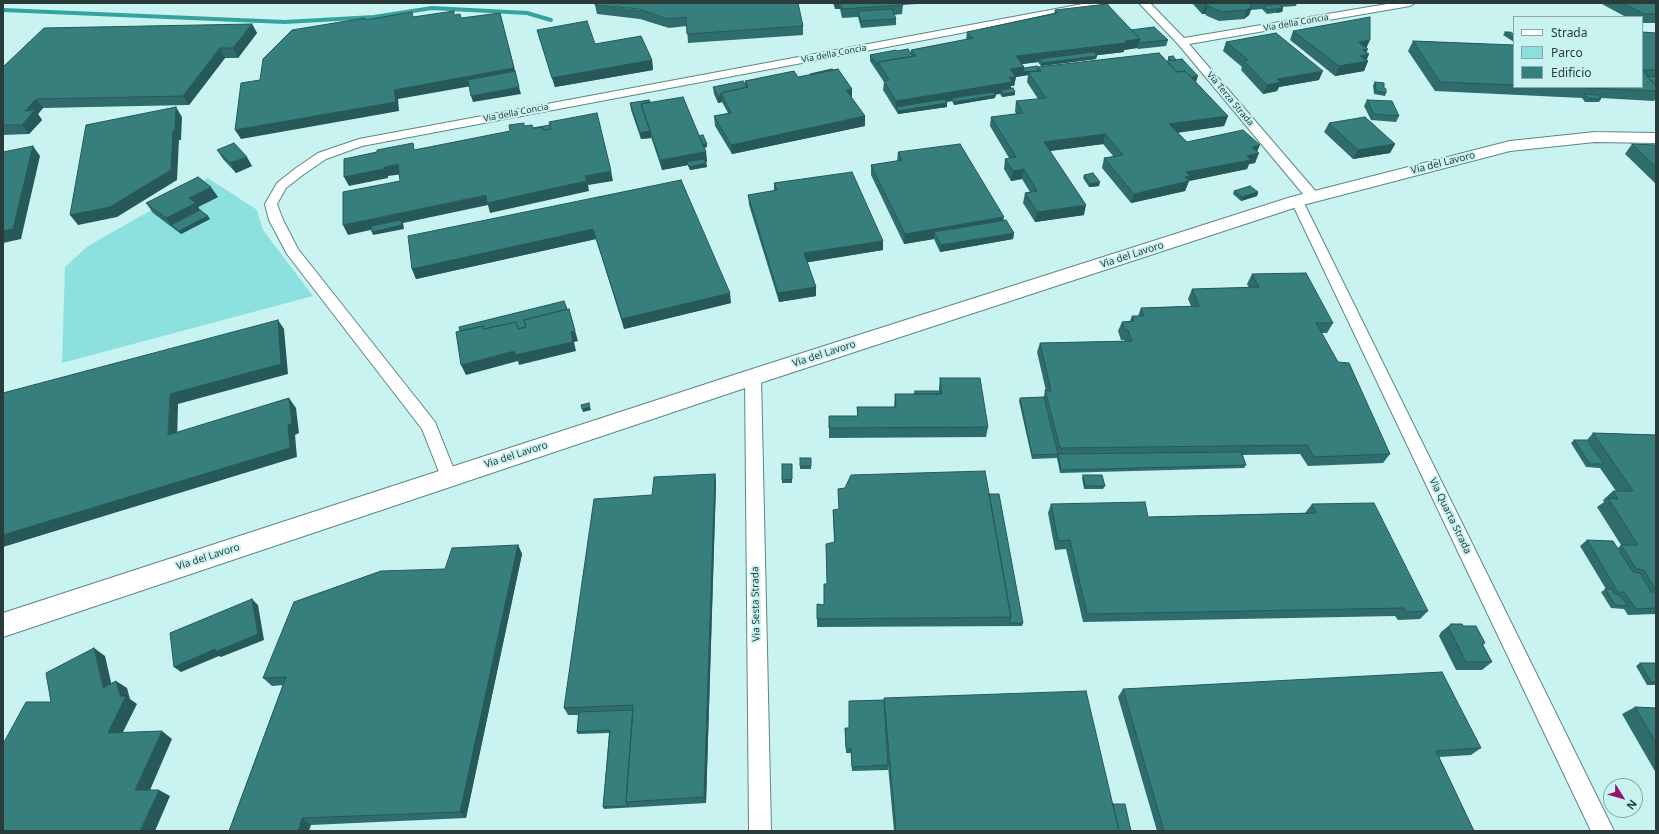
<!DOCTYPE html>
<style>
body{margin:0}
#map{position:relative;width:1659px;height:834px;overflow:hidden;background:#c8f3f1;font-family:"Noto Sans",sans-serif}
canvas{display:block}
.frame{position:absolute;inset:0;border:4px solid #2a3b3b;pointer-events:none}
.legend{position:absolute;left:1513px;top:16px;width:130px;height:72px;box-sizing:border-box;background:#c8f3f1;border:1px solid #89a9a8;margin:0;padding:5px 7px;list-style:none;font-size:12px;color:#2a3b3b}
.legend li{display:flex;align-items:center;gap:8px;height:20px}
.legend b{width:20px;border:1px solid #89a9a8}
.north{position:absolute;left:1603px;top:778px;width:40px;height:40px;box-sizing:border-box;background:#c8f3f1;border:1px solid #89a9a8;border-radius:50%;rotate:127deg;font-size:11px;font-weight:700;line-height:16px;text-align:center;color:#2a3b3b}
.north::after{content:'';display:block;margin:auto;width:14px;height:18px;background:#931570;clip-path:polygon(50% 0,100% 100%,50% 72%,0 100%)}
</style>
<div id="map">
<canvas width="1659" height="834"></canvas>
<div class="frame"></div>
<ul class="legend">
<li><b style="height:5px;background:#fff"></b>Strada</li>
<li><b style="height:11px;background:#8ce1de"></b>Parco</li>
<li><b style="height:11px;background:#367f7d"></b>Edificio</li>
</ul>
<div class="north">N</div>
</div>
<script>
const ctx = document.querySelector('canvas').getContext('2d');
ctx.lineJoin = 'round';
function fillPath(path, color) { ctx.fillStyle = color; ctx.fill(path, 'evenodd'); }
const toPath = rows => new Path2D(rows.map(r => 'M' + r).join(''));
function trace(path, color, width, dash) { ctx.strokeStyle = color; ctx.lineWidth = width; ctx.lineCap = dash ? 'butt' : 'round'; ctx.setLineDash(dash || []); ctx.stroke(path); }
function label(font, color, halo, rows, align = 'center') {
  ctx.font = font + ' "Noto Sans",sans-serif'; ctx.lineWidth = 4; ctx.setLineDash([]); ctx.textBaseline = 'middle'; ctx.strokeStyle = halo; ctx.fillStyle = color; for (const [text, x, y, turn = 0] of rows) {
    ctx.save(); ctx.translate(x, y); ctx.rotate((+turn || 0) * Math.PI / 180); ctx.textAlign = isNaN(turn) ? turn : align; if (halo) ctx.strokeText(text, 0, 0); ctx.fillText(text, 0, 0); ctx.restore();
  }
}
const green = toPath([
 [208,178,257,210,263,230,313,296,62,363,65,267,88,246]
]);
const stream = toPath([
 [3,10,285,22,374,17,432,8,527,13,551,20]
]);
const street = toPath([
 [1088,3,1109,3,1104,6,362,146,326,159,304,174,286,188,277,204,283,220,298,249,435,422,457,477,455,482,449,484,443,482,441,477,422,429,287,254,269,220,265,204,277,183,296,168,318,153,359,139,1088,3],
 [1139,3,1150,3,1184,38,1393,3,1415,3,1410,6,1189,44,1318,194,1319,197,1318,200,1313,201,1308,200,1178,44,1139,3],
 [1297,197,1302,198,1303,201,1614,831,1591,831,1291,201,1292,198,1297,197],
 [753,371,758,373,761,377,771,831,749,831,745,377,748,373,753,371]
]);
const secondary = toPath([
 [1595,132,1656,133,1656,143,1595,142,1510,151,1303,205,760,383,3,637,3,613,746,371,1291,197,1510,141,1595,132]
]);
const wall = toPath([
 [833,3,931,3,903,5,902,14,894,15,896,19,896,25,861,28,858,17,842,18,840,9,835,9],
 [1192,3,1297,3,1296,6,1281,7,1283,8,1282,12,1267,14,1262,9,1251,10,1249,15,1244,19,1219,21,1207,16,1205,14,1202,14],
 [1600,3,1656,3,1656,23,1642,23,1642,17,1626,17],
 [595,5,803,26,803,35,688,43,687,26,669,28,640,19,597,14],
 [1055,10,1131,30,1168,40,1166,46,1138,49,1137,48,1124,50,1124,52,1097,55,1096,59,1041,66,1038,62,1022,64,1024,68,1167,61,1169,61,1168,60,1168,57,1176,60,1185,62,1185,63,1196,82,1228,116,1224,126,1177,133,1187,142,1257,152,1255,163,1249,164,1247,169,1189,181,1185,191,1131,203,1102,168,1104,158,1114,157,1103,144,1050,151,1084,215,1035,222,1023,203,1025,193,1030,192,1022,179,1011,181,1004,169,1005,159,1009,158,990,126,991,117,1016,114,1015,111,1016,101,1038,99,1027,82,1028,75,1016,77,1014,86,1011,86,1011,89,1015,92,1015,95,1002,97,1000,94,995,94,995,98,954,105,952,101,946,102,947,103,947,107,898,114,883,90,884,82,870,61,870,55,897,51,911,53,911,50,966,40,967,32,1054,13],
 [252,24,257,33,238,58,225,58,189,105,43,108,38,114,42,120,29,134,3,135,3,67],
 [537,30,595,44,652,60,653,70,555,87],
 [1293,31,1366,48,1366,60,1368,61,1364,71,1335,76,1290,40],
 [1505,32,1514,34,1514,42,1503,35],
 [1642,32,1656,33,1656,98,1654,101,1601,98,1601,99,1599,102,1585,102,1582,98,1435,91,1408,51,1413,41,1514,45,1514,87,1642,87],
 [1226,42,1319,80,1279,87,1277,91,1263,94,1241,70,1242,67,1223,51],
 [798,77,852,98,865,116,865,126,732,154,715,126,714,116,728,113,722,102,718,103,714,94,713,87,745,84,745,81],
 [1375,82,1384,88,1386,93,1385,96,1374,94,1373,85],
 [1367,100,1399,116,1396,122,1371,120,1364,106],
 [650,102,699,136,707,147,704,148,706,152,707,162,706,162,707,167,690,170,688,165,662,170,651,137,651,138,641,139,631,110,630,103],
 [1329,123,1395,144,1390,153,1353,159,1324,132],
 [1632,144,1656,145,1656,184,1625,154],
 [217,150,252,166,236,173,223,159],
 [898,152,1004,220,1014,233,1013,239,940,252,934,239,904,244,871,175,871,165,897,161],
 [1084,175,1099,186,1089,187,1083,178],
 [681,180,731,303,624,329,596,239,416,279,412,269],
 [774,183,883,241,883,250,807,262,816,287,816,296,779,302,749,205,748,195,774,191],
 [1234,191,1258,192,1257,196,1241,201,1233,194],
 [218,197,198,207,200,210,210,219,181,234,153,213,146,203],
 [1252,274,1333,323,1327,333,1322,333,1338,362,1390,454,1383,463,1308,466,1300,454,1243,455,1246,465,1244,468,1060,473,1057,458,1032,459,1019,401,1020,398,1044,397,1045,390,1046,391,1037,352,1040,343,1125,341,1124,340,1121,340,1118,331,1122,322,1130,321,1132,316,1138,316,1141,308,1191,306,1188,299,1192,289,1249,288,1247,284],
 [940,378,988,427,986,437,829,438,829,416,857,416,857,407,894,407,895,394,914,394,915,391,939,391,939,388],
 [1593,433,1656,435,1656,614,1628,615,1624,609,1611,608,1601,592,1606,589,1580,546,1587,540,1618,548,1621,545,1597,507,1604,502,1603,500,1613,491,1616,491,1600,468,1586,467,1571,443,1574,440,1587,440],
 [800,458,811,458,811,469,800,469],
 [782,464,792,464,792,483,782,483],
 [715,474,716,483,706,803,604,809,603,807,609,733,578,734,577,732,578,715,568,715,564,708,652,495],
 [1083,475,1105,486,1103,489,1084,489,1082,478],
 [838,489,989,494,1023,623,1022,626,817,627,817,604,824,605,827,584,834,542,833,510,839,510],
 [1051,504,1148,517,1305,513,1312,504,1428,611,1420,619,1398,620,1395,616,1083,622,1066,549,1055,550,1048,513],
 [518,545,522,554,466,818,311,825,229,831,283,685,272,686,263,678,445,569],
 [1451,624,1463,626,1485,643,1483,645,1492,662,1482,670,1456,670,1439,636,1441,632],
 [1640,663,1656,663,1656,685,1647,685,1636,666],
 [1123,689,1481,748,1471,755,1439,757,1474,831,1157,831,1118,697],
 [884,698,1113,804,1131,831,894,831,888,766,888,770,852,771,851,753,846,753,845,728,849,728,849,701,884,700],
 [1635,707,1656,708,1656,773,1622,714]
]);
const shadedWall = toPath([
 [835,3,840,3,840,9,835,9],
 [1205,5,1208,5,1205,14,1202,14],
 [1252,6,1249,15,1244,19,1247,10],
 [1283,8,1282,12,1276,13,1277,10],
 [500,13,517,78,398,99,399,111,241,139,235,130,394,90],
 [252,24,257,33,238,58,233,48],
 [1140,39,1137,48,1124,50,1124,52,1041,62,1039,59,1038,62,1015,65,1016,56],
 [1370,40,1366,49,1358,42],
 [220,48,225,58,189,105,183,96],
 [1368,49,1365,55,1369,54,1366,62,1368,61,1364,71,1335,76,1339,66,1363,50],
 [1097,56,1096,59,1041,66,1042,63],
 [652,60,653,70,555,87,552,78],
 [1024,67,1023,72,1037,71,1036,74,1028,72,1028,75,1016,77,1014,86,1011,86,1011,92,1001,90,1000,94,954,101,952,98,952,101,898,110,896,107,896,101,1010,69],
 [1323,71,1319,80,1279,87,1277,91,1263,94,1267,85,1277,79],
 [1198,76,1196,82,1188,77],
 [519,87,521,94,473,102,471,96],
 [852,89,852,98,846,90],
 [1015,92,1015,95,1002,97,1003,94],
 [996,95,995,98,954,105,954,102],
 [718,96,721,96,722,102,718,103],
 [36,99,43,108,38,114,42,120,29,134,22,125,25,111],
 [947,103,947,107,898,114,898,111],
 [176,107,182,117,181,140,179,140,177,180,117,217,78,225,70,215,173,131],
 [865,116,865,126,732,154,731,145],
 [1228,116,1224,126,1166,134,1169,124],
 [650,131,651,138,641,139,640,133],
 [1105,134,1103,144,1042,152,1044,142],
 [707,144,707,147,701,148,701,145],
 [1395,144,1390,153,1353,159,1358,150],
 [1260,145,1256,154,1259,153,1255,163,1249,164,1247,169,1189,181,1185,191,1131,203,1134,194,1186,172,1247,156,1252,147],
 [33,146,40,156,21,239,3,243,3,231],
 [706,152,707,162,689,165,687,162,688,165,662,170,660,160],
 [247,157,252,166,236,173,230,163],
 [706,163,707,167,690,170,689,167],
 [398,164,403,174,388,176,388,178,349,186,344,177,384,167],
 [1024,169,1022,179,1011,181,1013,171],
 [611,171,613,181,588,185,589,191,490,213,488,205,403,223,404,229,373,235,372,232,402,223,348,235,343,225,486,195],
 [1100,182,1099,186,1089,187,1090,184],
 [211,187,218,197,198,207,202,213,171,225,166,218,189,198],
 [1258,192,1257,196,1241,201,1242,197],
 [1086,205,1084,215,1035,222,1037,212],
 [208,216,210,219,181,234,179,231],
 [1004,217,1002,227,934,232,934,239,904,244,905,234],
 [593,229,596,239,416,279,412,269],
 [1014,233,1013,239,940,252,941,245],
 [883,241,883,250,804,263,804,253],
 [816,287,816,296,779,302,778,293],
 [730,293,731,303,624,329,622,319],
 [569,309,578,341,574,342,576,351,519,365,518,361,466,375,461,365,514,351,571,332],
 [278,320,284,329,288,374,178,404,177,445,168,435,170,394],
 [289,398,296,408,299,433,295,435,297,457,3,547,3,535,288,425],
 [590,407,591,410,583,412,582,409],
 [715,474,716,483,706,803,704,797],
 [518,545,522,554,466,818,460,812],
 [252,599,258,605,264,640,221,657,219,656,181,672,174,667],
 [94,648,105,656,114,695,103,688],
 [116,681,127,688,130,699,137,704,119,740,108,733,120,696],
 [162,731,172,739,147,797,135,790],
 [159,790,170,796,155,831,140,831],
 [302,818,311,825,309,831,298,831]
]);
const building = toPath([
 [595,3,798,3,803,26,687,34,686,17,668,19,639,9,595,5,595,3],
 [841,3,902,3,903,5,842,9,841,3],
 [1203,3,1250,3,1252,6,1247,10,1222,12,1210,7,1208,5,1205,5,1203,3],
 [1623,3,1656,3,1656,14,1644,14,1623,3],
 [1107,4,1140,39,1125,41,1126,43,1016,56,1024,67,1010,69,1016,77,1009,77,1012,82,896,101,884,81,889,80,878,62,916,56,911,50,973,38,967,32,1057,13,1055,10,1107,4],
 [1279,4,1283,8,1268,10,1263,6,1279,4],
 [892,9,896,19,861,21,858,11,892,9],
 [454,11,454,15,460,14,461,18,500,13,514,68,394,90,396,102,235,130,241,83,260,80,263,59,292,30,365,18,365,20,412,12,413,17,454,11],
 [1370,17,1370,40,1358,42,1368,49,1363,50,1369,54,1360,56,1368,61,1339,66,1293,31,1370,17],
 [587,21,595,44,641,36,652,60,552,78,537,30,587,21],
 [252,24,233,48,220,48,183,96,36,99,25,111,35,110,22,125,3,125,3,67,44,28,252,24],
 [1154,27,1168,40,1140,43,1139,42,1140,39,1131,30,1154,27],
 [1505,32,1510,32,1514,34,1514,38,1505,32],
 [1642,32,1656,33,1656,70,1642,70,1642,32],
 [1276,33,1323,71,1277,79,1281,82,1267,85,1244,61,1248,60,1226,42,1276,33],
 [1413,41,1514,45,1514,85,1440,82,1413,41],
 [908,49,913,56,878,62,878,65,870,55,896,50,897,51,908,49],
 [1094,52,1097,56,1042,63,1039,59,1094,52],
 [1159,53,1177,72,1185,71,1228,116,1169,124,1187,142,1243,130,1260,145,1252,147,1259,153,1247,156,1251,160,1186,172,1190,176,1185,177,1189,181,1134,194,1104,158,1123,155,1105,134,1044,142,1086,205,1037,212,1025,193,1037,191,1024,169,1013,171,1005,159,1016,157,991,117,1023,113,1016,101,1046,98,1028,72,1041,71,1038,67,1159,53],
 [1173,56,1176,60,1172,61,1168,57,1173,56],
 [1182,59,1198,76,1191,77,1185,71,1177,72,1167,61,1182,59],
 [1037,66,1038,68,1037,71,1023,72,1024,68,1037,66],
 [832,69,833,70,811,75,810,74,832,69],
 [838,69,852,89,846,90,865,116,731,145,714,116,731,113,721,93,748,87,745,81,794,71,798,77,838,69],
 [1642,70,1656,86,1656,91,1564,87,1642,87,1642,70],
 [515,71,519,87,471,96,468,80,515,71],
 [1647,76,1656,77,1656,86,1647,76],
 [743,81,747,87,721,93,721,96,718,96,713,87,743,81],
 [1375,82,1384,83,1384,88,1386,89,1386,93,1376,91,1375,82],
 [1013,88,1015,92,1003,94,1001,90,1013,88],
 [993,92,996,95,954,102,952,98,993,92],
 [1584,94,1598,95,1601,99,1588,98,1584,94],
 [683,97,706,152,660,160,641,104,683,97],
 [945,99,947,103,898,111,896,107,945,99],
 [649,100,650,102,641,104,650,131,640,133,630,103,649,100],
 [1367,100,1392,101,1399,116,1374,114,1367,100],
 [176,107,175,130,173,131,171,170,110,207,70,215,86,125,176,107],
 [597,113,611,171,585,176,587,181,487,203,486,195,343,225,343,192,400,181,398,164,384,167,384,169,344,177,344,159,377,152,377,150,413,143,414,150,510,131,509,125,524,123,524,126,532,125,533,129,542,127,544,130,551,129,549,122,597,113],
 [1365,117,1395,144,1358,150,1329,123,1365,117],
 [550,125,551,129,544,130,542,127,533,128,550,125],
 [703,135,707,144,703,145,699,136,703,135],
 [234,143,247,157,230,163,217,150,234,143],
 [960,144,1004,217,905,234,871,165,902,160,898,152,960,144],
 [1632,144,1656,145,1656,167,1632,144],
 [33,146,13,229,3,231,3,152,33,146],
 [704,159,706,163,689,167,687,162,704,159],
 [852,172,883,241,804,253,816,287,778,293,748,195,777,190,774,183,852,172],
 [1093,173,1100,182,1090,184,1084,175,1093,173],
 [198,177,211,187,189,198,196,203,166,218,146,203,198,177],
 [681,180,730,293,622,319,593,229,412,269,408,236,681,180],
 [1250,186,1258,192,1242,197,1234,191,1250,186],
 [200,210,208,216,179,231,171,225,200,210],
 [401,220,402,225,372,232,371,226,401,220],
 [1006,220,1014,233,941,245,934,232,1006,220],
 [1306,273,1333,323,1316,323,1338,362,1349,363,1390,454,1314,457,1307,445,1060,448,1045,390,1051,391,1040,343,1132,341,1128,330,1125,330,1122,322,1134,321,1132,316,1144,316,1141,308,1199,306,1192,289,1259,287,1252,274,1306,273],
 [564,301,567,309,524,320,526,327,518,329,516,322,484,329,483,326,460,331,459,327,564,301],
 [569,309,575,331,571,332,573,342,516,355,514,351,461,365,456,332,483,326,484,329,516,322,518,329,526,327,524,320,569,309],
 [278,320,281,364,170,394,168,435,289,398,292,424,288,425,290,448,3,535,3,393,278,320],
 [940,378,980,378,988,427,829,428,829,416,858,416,857,407,896,407,895,394,942,394,940,378],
 [915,391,940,391,940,394,915,394,915,391],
 [1044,397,1058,454,1032,455,1020,398,1044,397],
 [589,403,590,407,582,409,581,405,589,403],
 [1593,433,1656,435,1656,589,1655,589,1644,570,1636,569,1621,545,1638,545,1608,498,1618,499,1613,491,1633,491,1593,433],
 [1574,440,1587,440,1604,464,1590,464,1574,440],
 [1241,452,1246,465,1061,470,1058,454,1241,452],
 [800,458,811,458,811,466,800,466,800,458],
 [782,464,792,464,792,479,782,480,782,464],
 [985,471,1011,617,817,619,817,604,824,605,824,584,827,584,826,544,835,542,833,510,839,509,838,489,845,488,851,475,985,471],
 [715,474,704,797,626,802,633,705,564,708,594,499,652,495,654,477,715,474],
 [1083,475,1102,475,1105,486,1085,486,1083,475],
 [989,494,999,494,1023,623,1009,623,1011,617,989,494],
 [1145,502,1148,517,1316,513,1312,504,1374,503,1428,611,1406,612,1404,608,1087,614,1070,540,1058,541,1051,504,1145,502],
 [1587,540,1613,541,1633,572,1640,573,1651,592,1656,592,1656,608,1636,609,1624,592,1618,592,1587,540],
 [518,545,460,812,302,818,298,831,229,831,286,677,263,678,294,602,381,571,445,569,452,548,518,545],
 [1605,589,1612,589,1615,594,1620,595,1628,606,1615,605,1605,589],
 [252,599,258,634,215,652,215,649,174,667,170,633,252,599],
 [1451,624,1462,624,1463,626,1476,626,1485,643,1482,644,1492,662,1466,662,1449,628,1451,624],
 [94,648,103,688,116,681,120,696,126,696,108,733,162,731,135,790,159,790,140,831,3,831,3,744,26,702,51,702,46,673,94,648],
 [1640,663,1656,663,1656,682,1651,682,1640,663],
 [1442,672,1481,748,1436,751,1474,831,1164,831,1123,689,1442,672],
 [1086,691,1119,831,896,831,884,698,1086,691],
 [884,700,888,765,852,767,851,749,846,748,845,728,849,728,849,701,884,700],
 [1635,707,1656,708,1656,743,1635,707],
 [633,710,626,802,628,806,603,807,610,730,577,732,579,712,633,710],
 [1113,804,1125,804,1131,831,1119,831,1113,804]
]);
const farStreetnames = [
 ["Via della Concia",1296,23,-10],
 ["Via della Concia",834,54,-11],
 ["Via Terza Strada",1230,99,50],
 ["Via della Concia",516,113,-11]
];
const streetNames = [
 ["Via del Lavoro",1443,163,-14],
 ["Via del Lavoro",1132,255,-18],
 ["Via del Lavoro",824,354,-18],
 ["Via del Lavoro",516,455,-18],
 ["Via Quarta Strada",1450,516,64],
 ["Via del Lavoro",208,557,-18],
 ["Via Sesta Strada",756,604,-91]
];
fillPath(green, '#8ce1de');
trace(stream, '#35a29f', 4);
trace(street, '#5d8684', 2);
trace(secondary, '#5d8684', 2);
fillPath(street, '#fff');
fillPath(secondary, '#fff');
fillPath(wall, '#2e6d6c');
fillPath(shadedWall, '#265958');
fillPath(building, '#367f7d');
trace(building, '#265958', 1);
label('9px', '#2a3b3b', '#c8f3f1', farStreetnames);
label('10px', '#2a3b3b', '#c8f3f1', streetNames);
</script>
